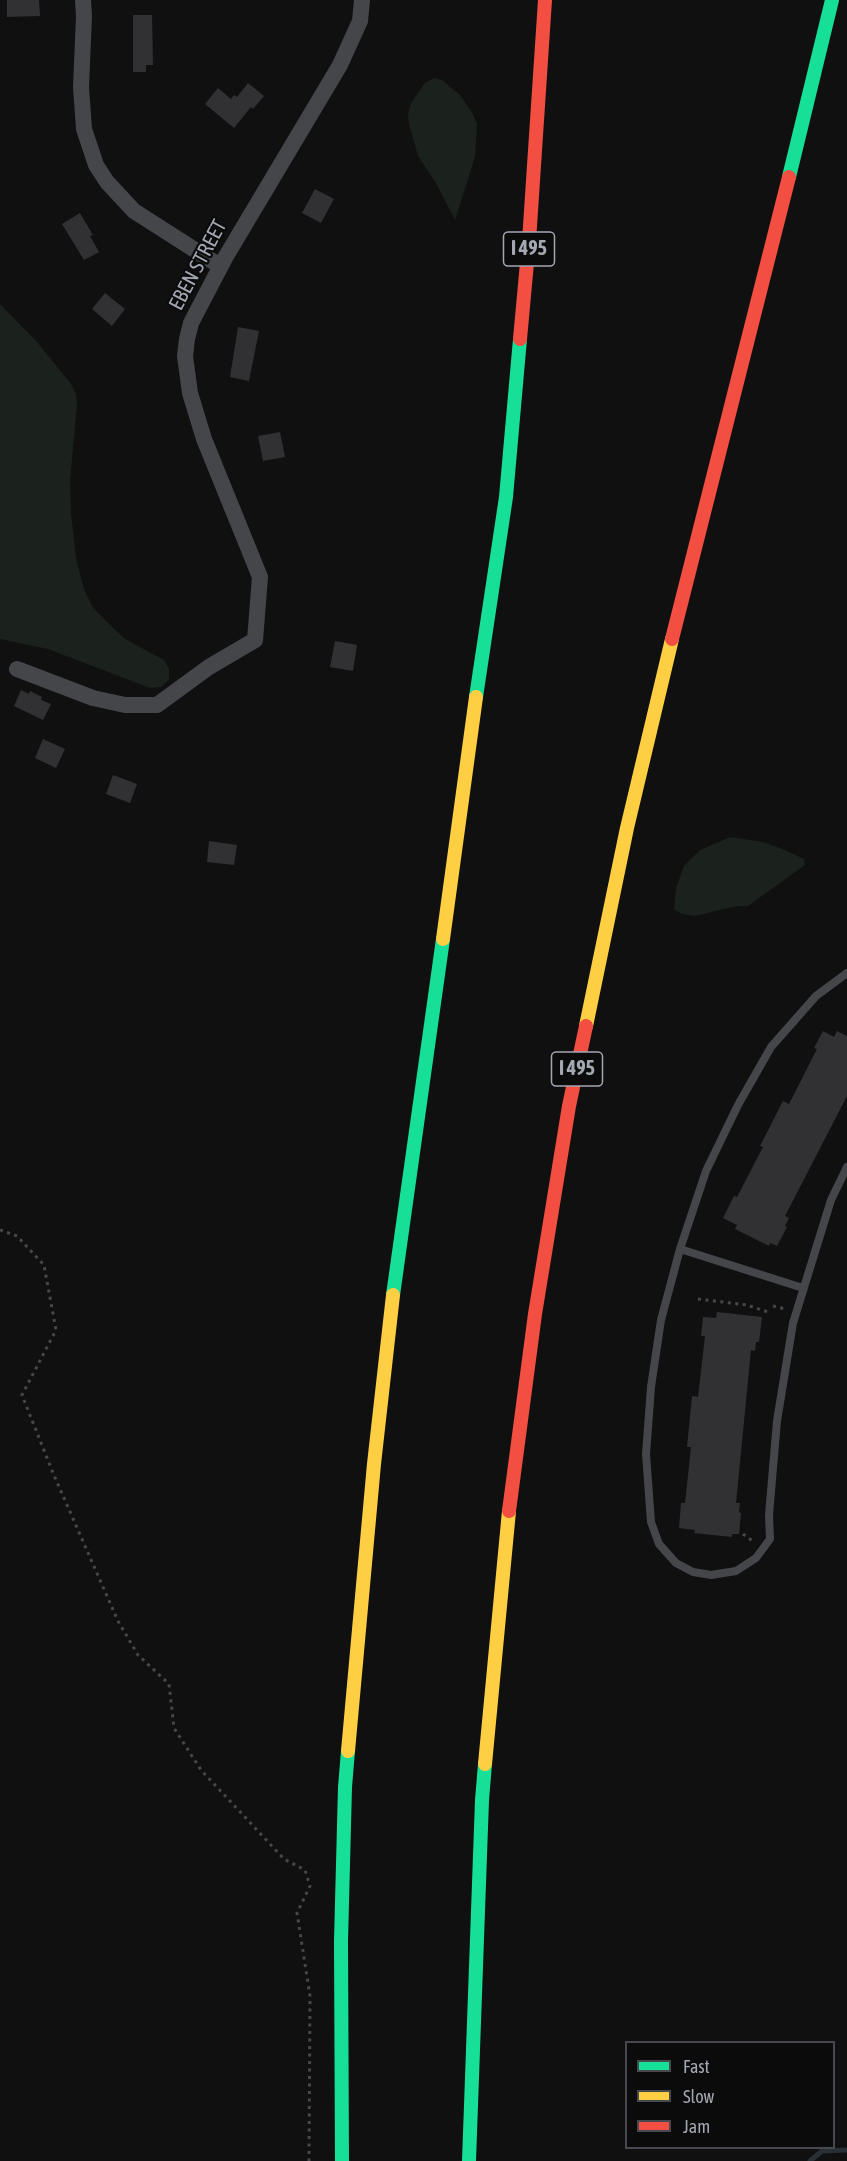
<!DOCTYPE html>
<style>
body{margin:0}
#map{position:relative;width:847px;height:2161px;overflow:hidden;background:#101011;font-family:"Asap Condensed",sans-serif}
canvas{display:block}
.legend{position:absolute;left:625px;top:2041px;width:210px;height:108px;box-sizing:border-box;background:#0b0b0c;border:2px solid #48494e;margin:0;padding:8px 10px;list-style:none;font-size:18px;color:#a3a7b1}
.legend li{display:flex;align-items:center;gap:12px;height:30px}
.legend b{width:30px;border:2px solid #48494e}
</style>
<div id="map">
<canvas width="847" height="2161"></canvas>
<ul class="legend">
<li><b style="height:8px;background:#16e098"></b>Fast</li>
<li><b style="height:8px;background:#ffcf43"></b>Slow</li>
<li><b style="height:8px;background:#f24e42"></b>Jam</li>
</ul>
</div>
<script>
const ctx = document.querySelector('canvas').getContext('2d');
ctx.lineJoin = 'round';
function fillPath(path, color) { ctx.fillStyle = color; ctx.fill(path, 'evenodd'); }
const toPath = rows => new Path2D(rows.map(r => 'M' + r).join(''));
function trace(path, color, width, dash) { ctx.strokeStyle = color; ctx.lineWidth = width; ctx.lineCap = dash ? 'butt' : 'round'; ctx.setLineDash(dash || []); ctx.stroke(path); }
function label(font, color, halo, rows, align = 'center') {
  ctx.font = font + ' "Asap Condensed",sans-serif'; ctx.lineWidth = 4.5; ctx.setLineDash([]); ctx.textBaseline = 'middle'; ctx.strokeStyle = halo; ctx.fillStyle = color; for (const [text, x, y, turn = 0] of rows) {
    ctx.save(); ctx.translate(x, y); ctx.rotate((+turn || 0) * Math.PI / 180); ctx.textAlign = isNaN(turn) ? turn : align; if (halo) ctx.strokeText(text, 0, 0); ctx.fillText(text, 0, 0); ctx.restore();
  }
}
const green = toPath([
 [434,78,442,80,460,95,473,114,477,124,475,157,455,220,436,183,418,156,409,124,408,114,411,103,425,83],
 [0,304,37,342,71,384,76,394,77,405,70,481,71,513,76,558,84,589,93,608,109,624,125,639,164,660,169,669,169,680,161,687,150,688,48,649,0,639],
 [730,837,763,842,785,850,804,859,805,865,748,906,737,906,695,916,682,914,674,909,676,888,684,866,700,850]
]);
const stream = toPath([
 [810,2161,822,2151,847,2150]
]);
const building = toPath([
 [7,0,39,0,40,16,7,17],
 [133,15,152,15,153,65,146,65,146,72,133,72],
 [248,83,264,96,253,109,251,107,234,128,205,104,218,88,231,99,234,95,237,97],
 [315,189,334,199,321,223,302,213],
 [80,213,93,235,90,236,99,252,84,260,62,224],
 [105,293,125,309,112,326,92,309],
 [238,327,259,331,249,381,230,377],
 [280,432,285,457,263,461,258,436],
 [335,641,357,645,353,671,330,667],
 [21,690,29,694,30,691,42,697,41,700,51,704,43,720,14,706],
 [43,739,65,749,56,768,35,758],
 [113,775,137,784,130,803,106,794],
 [209,841,237,845,234,865,207,862],
 [823,1031,834,1037,837,1031,847,1036,847,1096,785,1216,789,1218,785,1226,787,1227,777,1246,770,1243,769,1246,735,1229,737,1225,723,1218,734,1196,737,1197,763,1147,760,1146,783,1101,789,1104,817,1049,814,1048],
 [717,1312,762,1317,759,1342,756,1342,755,1351,751,1350,736,1503,740,1503,739,1512,741,1513,739,1534,732,1534,732,1537,694,1533,695,1530,679,1528,681,1503,685,1503,691,1447,687,1447,692,1396,698,1397,705,1336,701,1336,703,1317,716,1318]
]);
const path = toPath([
 [0,1230,17,1236,44,1265,56,1330,22,1395,53,1473,118,1621,138,1655,169,1684,174,1728,201,1770,284,1859,305,1870,310,1886,297,1913,310,1996,309,2161],
 [698,1299,747,1305,771,1313],
 [773,1306,785,1309],
 [743,1534,754,1542]
]);
const lane = toPath([
 [847,973,816,996,771,1047,738,1105,706,1171,680,1249,661,1320,651,1387,646,1454,651,1522,659,1544,676,1563,693,1572,711,1575,736,1571,756,1558,770,1539,769,1515,777,1421,793,1323,831,1200,847,1167],
 [680,1249,803,1288]
]);
const street = toPath([
 [83,0,84,16,81,87,84,129,96,165,107,182,134,211,220,266],
 [17,669,93,698,125,705,157,705,209,667,255,640,260,577,204,439,190,393,185,356,187,339,191,323,225,258,340,65,360,21,362,0]
]);
const fast = toPath([
 [789,177,832,0],
 [476,697,506,497,520,339],
 [393,1295,443,939],
 [342,2161,341,1941,345,1787,348,1751],
 [469,2161,482,1800,485,1764]
]);
const slow = toPath([
 [443,939,476,697],
 [586,1026,627,828,672,639],
 [348,1751,374,1464,393,1295],
 [485,1764,509,1511]
]);
const jam = toPath([
 [520,339,529,241,545,0],
 [672,639,789,177],
 [509,1511,535,1314,569,1106,586,1026]
]);
const shields = [
 [529,249,51],
 [577,1069,51]
];
const shieldNames = [
 ["I 495",529,249],
 ["I 495",577,1069]
];
const streetNames = [
 ["EBEN STREET",198,265,-62]
];
fillPath(green, '#1b211c');
trace(stream, '#293035', 5);
fillPath(building, '#313133');
trace(path, '#47484b', 3, [3, 4.5]);
trace(lane, '#45464a', 8);
trace(street, '#45464a', 16);
trace(fast, '#16e098', 14);
trace(slow, '#ffcf43', 14);
trace(jam, '#f24e42', 14);
for (const [x, y, w] of shields) { const box = new Path2D(); box.roundRect(x - w / 2, y - 17, w, 34, 4.5); ctx.fillStyle = '#0b0b0c'; ctx.fill(box); trace(box, '#a3a7b1', 1.5); }
label('bold 20px', '#a3a7b1', null, shieldNames);
label('21px', '#a3a7b1', '#0b0b0c', streetNames);
</script>
